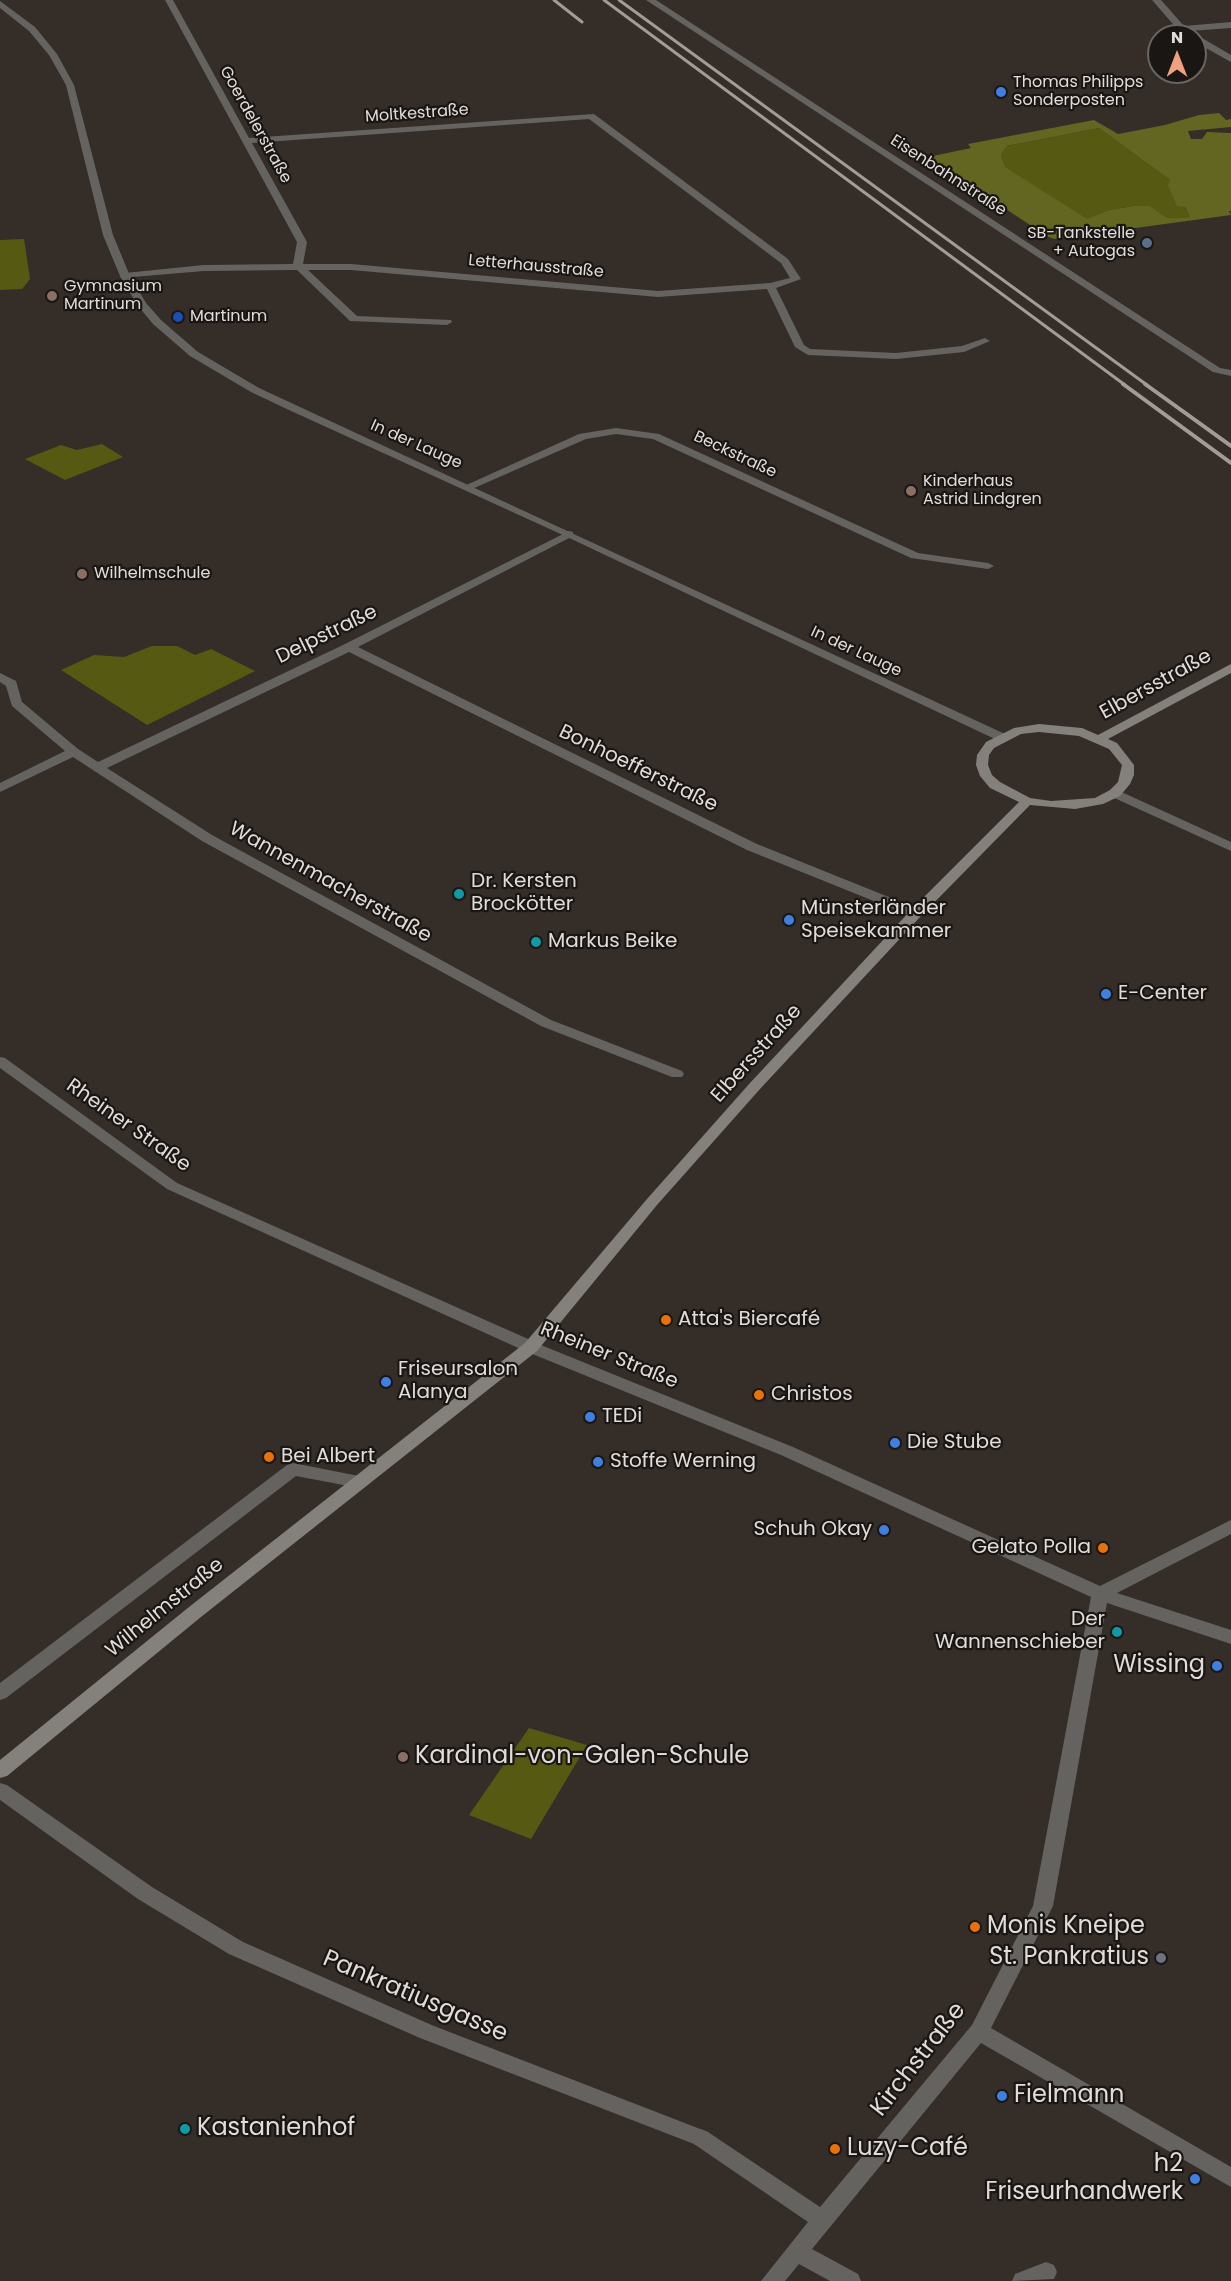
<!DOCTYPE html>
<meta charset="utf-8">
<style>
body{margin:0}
#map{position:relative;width:1231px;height:2281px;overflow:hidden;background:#342d28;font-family:Poppins,sans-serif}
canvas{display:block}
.north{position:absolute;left:1147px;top:24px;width:60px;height:60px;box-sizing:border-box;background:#191614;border:2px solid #696563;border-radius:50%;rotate:0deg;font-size:16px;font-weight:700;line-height:24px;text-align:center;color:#e1dcd9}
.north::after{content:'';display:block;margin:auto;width:21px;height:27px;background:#f1a17d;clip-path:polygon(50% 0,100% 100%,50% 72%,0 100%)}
</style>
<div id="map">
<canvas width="1231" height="2281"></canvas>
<div class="north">N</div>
</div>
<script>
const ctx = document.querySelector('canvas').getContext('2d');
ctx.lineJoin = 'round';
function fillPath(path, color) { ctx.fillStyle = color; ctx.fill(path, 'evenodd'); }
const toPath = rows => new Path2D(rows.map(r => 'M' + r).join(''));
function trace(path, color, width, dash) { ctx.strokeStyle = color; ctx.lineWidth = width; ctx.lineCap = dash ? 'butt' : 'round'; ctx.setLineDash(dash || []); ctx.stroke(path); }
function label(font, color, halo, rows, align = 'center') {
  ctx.font = font + ' Poppins,sans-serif'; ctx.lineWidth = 4.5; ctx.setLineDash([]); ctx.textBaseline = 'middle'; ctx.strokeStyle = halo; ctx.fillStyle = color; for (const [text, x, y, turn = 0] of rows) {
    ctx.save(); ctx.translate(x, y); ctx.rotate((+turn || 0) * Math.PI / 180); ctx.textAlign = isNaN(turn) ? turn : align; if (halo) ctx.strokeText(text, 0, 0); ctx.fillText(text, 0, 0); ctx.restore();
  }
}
const green = toPath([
 [1099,128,1170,180,1190,217,1168,218,1150,206,1133,206,1109,210,1087,220,1005,168,1001,155,1007,146],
 [24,239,30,279,22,289,0,290,0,240],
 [102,444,123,457,65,480,25,459,61,445,77,450],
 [152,646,177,646,195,655,211,649,255,671,147,725,61,670,94,655,124,657],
 [529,1728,587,1745,531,1839,469,1815]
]);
const forest = toPath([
 [1219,113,1226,120,1231,119,1231,127,1188,131,1191,139,1202,139,1207,132,1231,133,1231,211,1229,211,1231,215,1055,239,1048,237,928,157,971,148,968,144,1094,120,1118,134,1165,125,1199,115],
 [1099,128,1170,180,1168,185,1177,206,1185,207,1190,217,1168,218,1150,206,1133,206,1109,210,1087,219,1005,167,1001,155,1007,146]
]);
const pedestrian = toPath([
 [531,1341,793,1447,1100,1586,1231,1520,1231,1534,1117,1593,1231,1630,1231,1644,1107,1603,1053,1906,991,2028,1231,2167,1231,2187,981,2043,812,2249,858,2274,861,2281,830,2281,799,2264,785,2281,761,2281,808,2222,694,2144,691,2138,694,2132,701,2129,708,2132,820,2207,972,2025,1033,1906,1091,1597,781,1455,525,1351,523,1347,525,1343,531,1341],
 [1046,2262,1054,2265,1057,2272,1054,2279,1012,2281,1015,2274,1046,2262]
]);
const minor = toPath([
 [165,0,173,0,249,138,594,114,788,259,801,279,776,288,804,345,810,349,896,353,962,346,985,338,990,341,964,352,896,359,808,355,795,347,767,289,658,297,351,270,308,270,357,316,451,320,452,322,447,325,350,321,297,270,204,271,121,278,120,276,125,273,204,265,293,264,297,242,165,0],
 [589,119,781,263,790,278,770,283,658,291,351,264,303,264,307,242,252,143,589,119],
 [646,0,656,0,1220,368,1231,370,1231,376,1213,372,646,0],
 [1152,0,1161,0,1184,26,1231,22,1231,28,1190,31,1231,55,1231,62,1195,42,1195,36,1186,36,1179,31,1152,0],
 [616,428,659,434,918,553,988,563,994,566,988,569,911,558,653,439,616,434,586,439,472,489,468,490,462,487,579,434,616,428],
 [569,531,573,532,573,536,358,647,757,844,921,910,923,913,921,916,911,916,747,850,349,652,107,768,212,835,551,1020,682,1071,684,1074,682,1077,672,1077,541,1026,202,841,73,757,0,792,0,783,65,751,12,706,6,686,0,682,0,673,16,681,22,702,78,749,98,762,345,644,569,531],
 [0,1057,5,1058,177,1183,537,1343,539,1347,537,1351,525,1351,167,1189,0,1068,0,1057],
 [293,1463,359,1476,365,1478,367,1482,365,1486,359,1488,296,1476,6,1698,0,1700,0,1683,287,1465,293,1463],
 [0,1783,7,1785,152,1887,243,1942,434,2026,708,2132,711,2138,708,2144,701,2147,694,2144,420,2038,229,1954,138,1899,0,1800,0,1783]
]);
const tertiary = toPath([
 [0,1,35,27,57,54,74,85,113,235,130,276,146,303,161,320,198,352,259,388,1005,734,1005,740,997,740,565,536,289,410,251,392,190,356,153,324,138,306,120,276,103,235,66,85,49,55,29,31,0,8,0,1],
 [1115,789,1231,842,1231,851,1110,796,1109,793,1110,790,1115,789]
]);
const secondary = toPath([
 [1231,664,1231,673,1108,739,1117,743,1134,765,1134,775,1130,784,1120,796,1103,804,1075,809,1030,805,921,916,760,1089,657,1205,537,1351,201,1617,7,1776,0,1778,0,1760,189,1607,525,1343,647,1199,750,1083,911,910,1019,802,990,788,980,776,976,765,977,755,986,742,1014,728,1039,724,1082,728,1098,735,1231,664],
 [1039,732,1079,736,1109,749,1122,765,1118,782,1110,790,1095,798,1051,801,1030,798,1000,782,992,775,988,765,989,755,994,748,1021,734,1039,732]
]);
const railFar1 = toPath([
 [554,0,582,22],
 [604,0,1125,385],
 [619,0,1147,385]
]);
const rail = toPath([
 [1123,384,1231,463],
 [1145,384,1231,446]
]);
const markers = [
 [1001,92,6,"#3f7fe0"],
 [1147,243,6,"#5c6f8a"],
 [52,296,6,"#8d6e63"],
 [178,317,6,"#1a4fb4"],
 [911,491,6,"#8d6e63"],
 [82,574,6,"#8d6e63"],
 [459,894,6,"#0f9aa8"],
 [789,920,6,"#3f7fe0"],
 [536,942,6,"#0f9aa8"],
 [1106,994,6,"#3f7fe0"],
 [666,1320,6,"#e8710a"],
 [386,1382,6,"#3f7fe0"],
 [759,1395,6,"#e8710a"],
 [590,1417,6,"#3f7fe0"],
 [895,1443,6,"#3f7fe0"],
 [269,1457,6,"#e8710a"],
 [598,1462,6,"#3f7fe0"],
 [884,1530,6,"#3f7fe0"],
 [1103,1548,6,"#e8710a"],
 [1117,1632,6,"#0f9aa8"],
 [1217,1666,6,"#3f7fe0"],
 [403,1757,6,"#8d6e63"],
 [975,1927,6,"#e8710a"],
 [1161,1958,6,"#6b7280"],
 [1002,2096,6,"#3f7fe0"],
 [185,2129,6,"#0f9aa8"],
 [835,2149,6,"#e8710a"],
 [1195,2179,6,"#3f7fe0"]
];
const farPoinames = [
 ["Thomas Philipps",1013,83],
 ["Sonderposten",1013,101],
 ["SB-Tankstelle",1135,234,"right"],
 ["+ Autogas",1135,252,"right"],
 ["Gymnasium",64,287],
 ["Martinum",64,305],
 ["Martinum",190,317],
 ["Kinderhaus",923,482],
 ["Astrid Lindgren",923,500],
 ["Wilhelmschule",94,574]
];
const farStreetnames = [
 ["Moltkestraße",417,114,-4],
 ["Goerdelerstraße",255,125,61],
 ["Eisenbahnstraße",948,176,33],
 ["Letterhausstraße",536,267,5],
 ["In der Lauge",416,445,24],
 ["Beckstraße",735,455,25],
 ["In der Lauge",856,652,25]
];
const streetNames = [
 ["Delpstraße",327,635,-26],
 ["Elbersstraße",1156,685,-29],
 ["Bonhoefferstraße",638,769,26],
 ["Wannenmacherstraße",330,883,29],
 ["Elbersstraße",757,1054,-48],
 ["Rheiner Straße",128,1126,35],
 ["Rheiner Straße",609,1356,22],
 ["Wilhelmstraße",165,1608,-39]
];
const poiNames = [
 ["Dr. Kersten",471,882],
 ["Brockötter",471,905],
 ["Münsterländer",801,909],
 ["Speisekammer",801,932],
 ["Markus Beike",548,942],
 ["E-Center",1118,994],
 ["Atta's Biercafé",678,1320],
 ["Friseursalon",398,1370],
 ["Alanya",398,1393],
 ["Christos",771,1395],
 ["TEDi",602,1417],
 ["Die Stube",907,1443],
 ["Bei Albert",281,1457],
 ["Stoffe Werning",610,1462],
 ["Schuh Okay",872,1530,"right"],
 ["Gelato Polla",1091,1548,"right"],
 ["Der",1105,1620,"right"],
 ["Wannenschieber",1105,1643,"right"]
];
const nearPoinames = [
 ["Wissing",1205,1666,"right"],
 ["Kardinal-von-Galen-Schule",415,1757],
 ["Monis Kneipe",987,1927],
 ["St. Pankratius",1149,1958,"right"],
 ["Fielmann",1014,2096],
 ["Kastanienhof",197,2129],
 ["Luzy-Café",847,2149],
 ["h2",1183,2165,"right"],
 ["Friseurhandwerk",1183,2193,"right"]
];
const nearStreetnames = [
 ["Pankratiusgasse",415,1997,23],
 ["Kirchstraße",919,2060,-52]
];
fillPath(green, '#565912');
fillPath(forest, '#636621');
fillPath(pedestrian, '#656360');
fillPath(minor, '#656360');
fillPath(tertiary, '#656360');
fillPath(secondary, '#84807b');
trace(railFar1, '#a29c99', 3);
trace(rail, '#a29c99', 4);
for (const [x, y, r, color] of markers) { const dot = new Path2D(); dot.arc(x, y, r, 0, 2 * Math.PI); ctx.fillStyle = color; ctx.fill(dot); trace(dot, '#191614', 2); }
label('16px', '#e1dcd9', '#191614', farPoinames, 'left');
label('16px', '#e1dcd9', '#191614', farStreetnames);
label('20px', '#e1dcd9', '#191614', streetNames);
label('20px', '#e1dcd9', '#191614', poiNames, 'left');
label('24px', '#e1dcd9', '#191614', nearPoinames, 'left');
label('24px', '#e1dcd9', '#191614', nearStreetnames);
</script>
